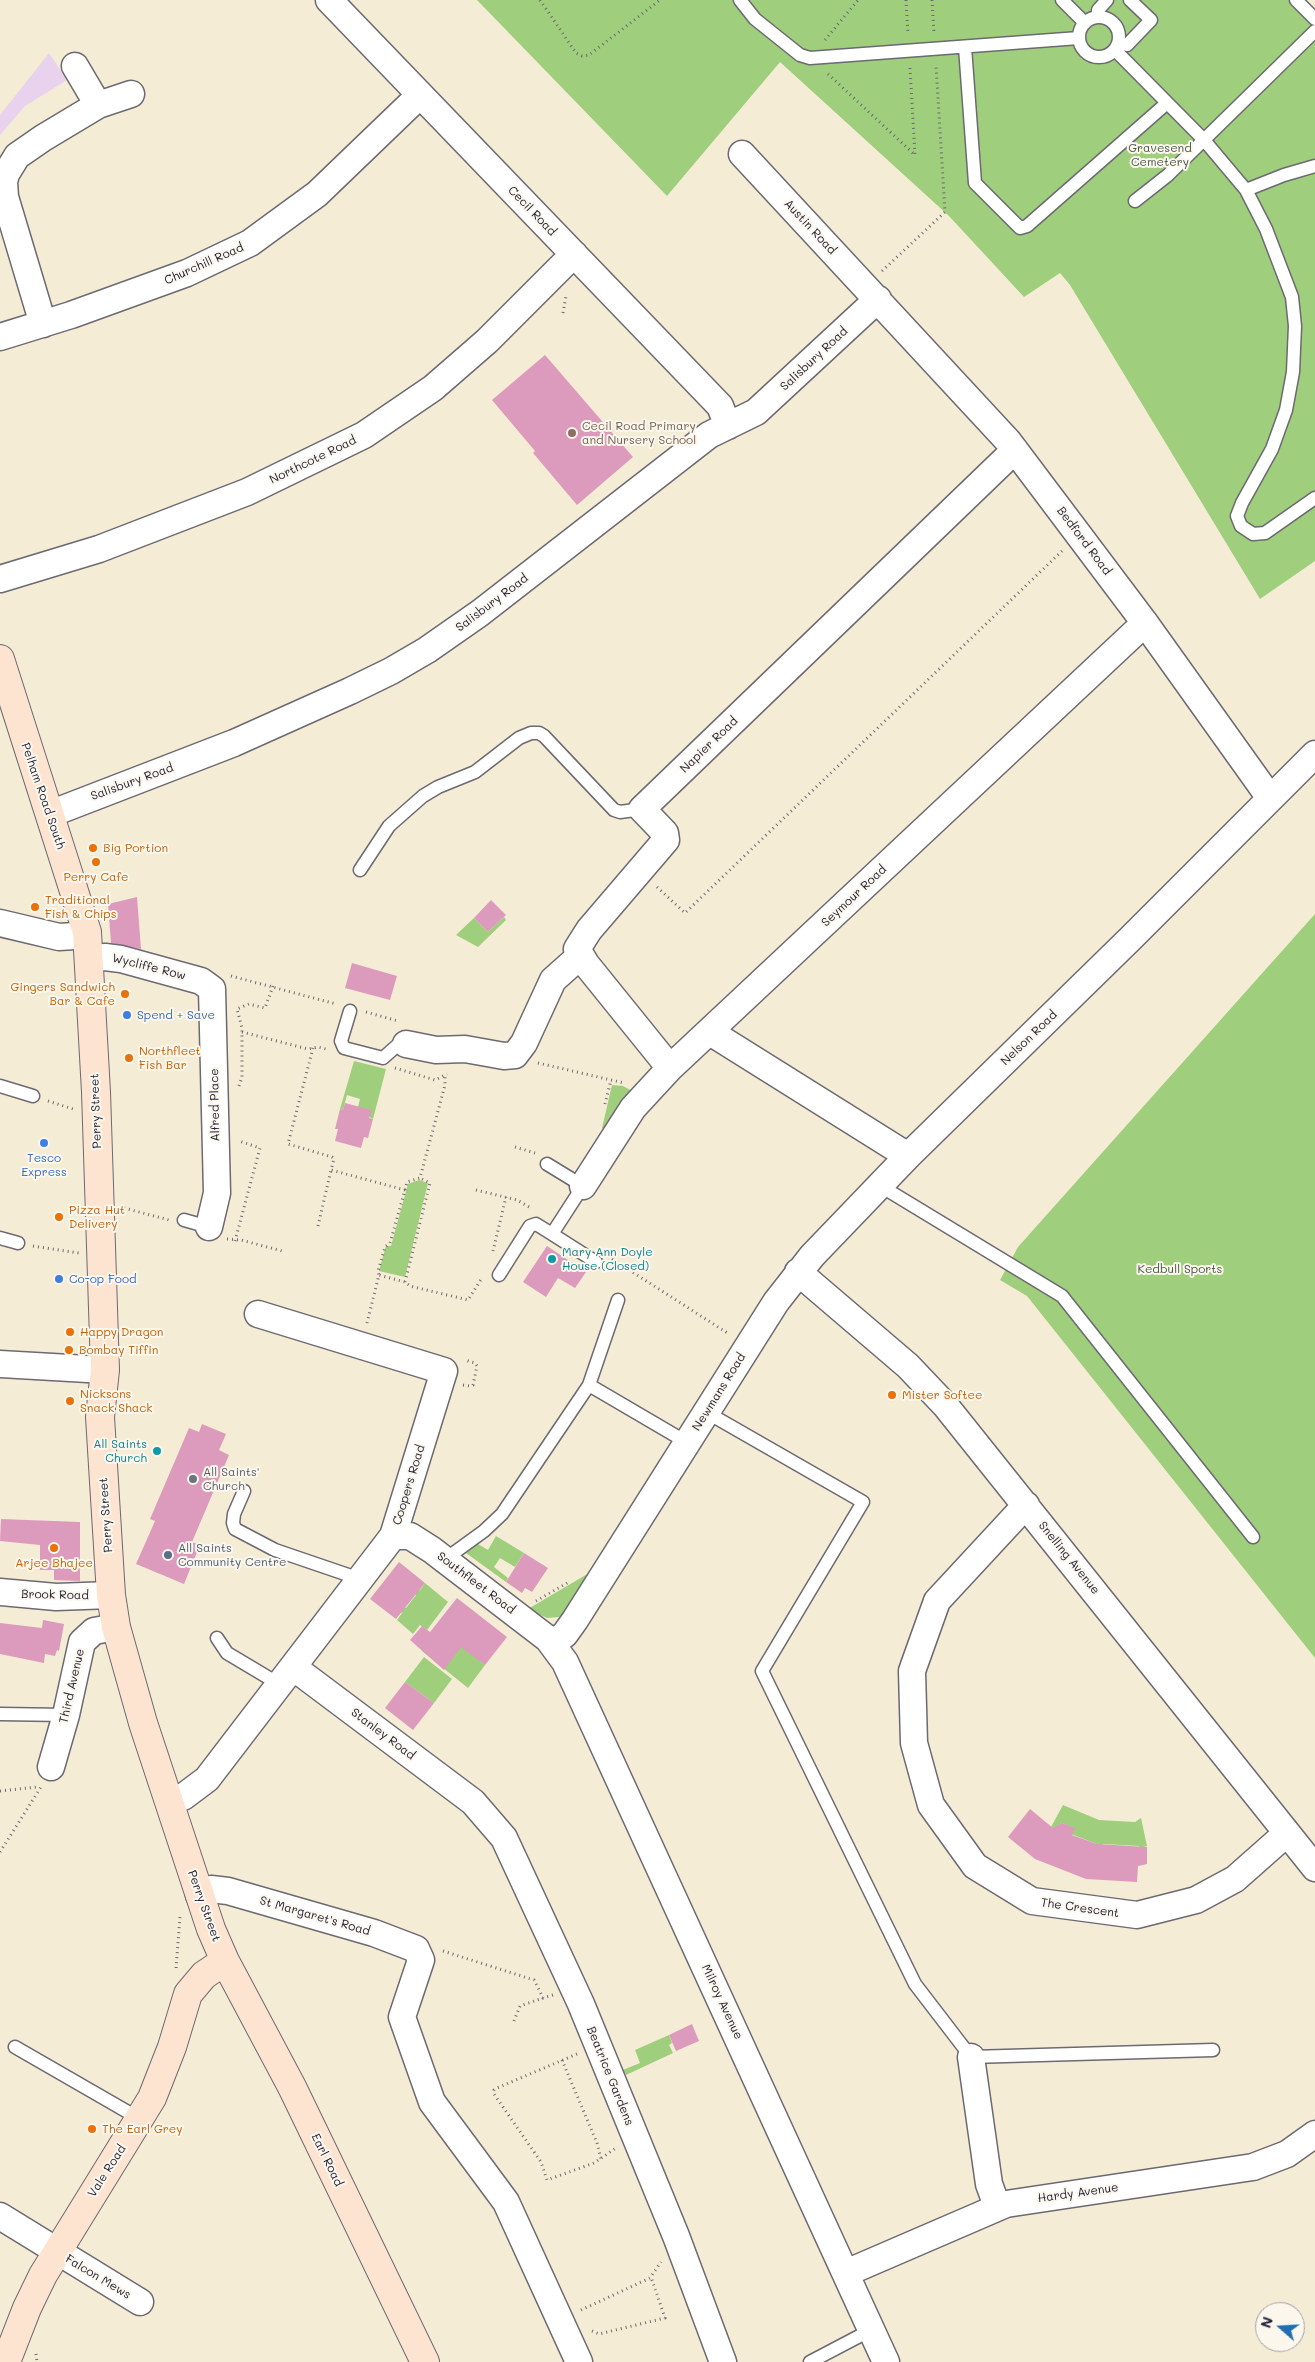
<!DOCTYPE html>
<style>
body{margin:0}
#map{position:relative;width:1315px;height:2362px;overflow:hidden;background:#f5ecd6;font-family:Mali,sans-serif}
canvas{display:block}
.north{position:absolute;left:1255px;top:2302px;width:50px;height:50px;box-sizing:border-box;background:#fbf7ec;border:1px solid #a4a2a5;border-radius:50%;rotate:289deg;font-size:14px;font-weight:700;line-height:20px;text-align:center;color:#22223b}
.north::after{content:'';display:block;margin:auto;width:18px;height:22px;background:#1f6fb2;clip-path:polygon(50% 0,100% 100%,50% 72%,0 100%)}
</style>
<div id="map">
<canvas width="1315" height="2362"></canvas>
<div class="north">N</div>
</div>
<script>
const ctx = document.querySelector('canvas').getContext('2d');
ctx.lineJoin = 'round';
function fillPath(path, color) { ctx.fillStyle = color; ctx.fill(path, 'evenodd'); }
const toPath = rows => new Path2D(rows.map(r => 'M' + r).join(''));
function trace(path, color, width, dash) { ctx.strokeStyle = color; ctx.lineWidth = width; ctx.lineCap = dash ? 'butt' : 'round'; ctx.setLineDash(dash || []); ctx.stroke(path); }
function label(font, color, halo, rows, align = 'center') {
  ctx.font = font + ' Mali,sans-serif'; ctx.lineWidth = 4; ctx.setLineDash([]); ctx.textBaseline = 'middle'; ctx.strokeStyle = halo; ctx.fillStyle = color; for (const [text, x, y, turn = 0] of rows) {
    ctx.save(); ctx.translate(x, y); ctx.rotate((+turn || 0) * Math.PI / 180); ctx.textAlign = isNaN(turn) ? turn : align; if (halo) ctx.strokeText(text, 0, 0); ctx.fillText(text, 0, 0); ctx.restore();
  }
}
const built = toPath([
 [49,53,67,80,25,106,0,135,0,115]
]);
const green = toPath([
 [477,0,1306,0,1315,9,1315,561,1260,599,1070,285,1060,273,1024,297,949,216,780,62,667,196],
 [1315,914,1315,1658,1027,1296,1000,1280,1018,1247],
 [504,917,506,920,478,947,456,935,474,918,488,932],
 [354,1061,386,1069,373,1119,369,1117,371,1110,358,1107,360,1099,347,1095,343,1110,340,1109],
 [612,1085,623,1086,632,1091,607,1131,602,1128],
 [419,1180,428,1183,405,1277,379,1271,386,1246,391,1246,408,1184],
 [496,1536,524,1553,515,1567,500,1558,494,1567,508,1578,506,1582,466,1553,473,1541,488,1550],
 [589,1573,568,1612,559,1617,547,1618,528,1609],
 [425,1583,448,1602,427,1630,420,1625,413,1634,397,1620,402,1613,395,1607,399,1602,406,1608,416,1595,409,1589,413,1584,420,1590],
 [458,1633,478,1659,485,1665,468,1688,422,1651,421,1644],
 [424,1657,452,1679,434,1703,405,1682],
 [1063,1805,1099,1820,1135,1822,1141,1818,1147,1846,1139,1848,1139,1846,1103,1844,1102,1846,1071,1834,1071,1827,1062,1823,1054,1829,1051,1827],
 [669,2035,672,2043,669,2045,673,2053,626,2075,623,2070,640,2063,635,2050]
]);
const building = toPath([
 [545,355,633,457,577,505,533,453,535,451,492,400],
 [137,897,141,949,111,943,108,904],
 [491,900,506,915,488,932,474,918],
 [352,963,397,976,390,1000,345,988],
 [345,1103,372,1110,369,1118,373,1119,368,1138,364,1137,361,1148,335,1141,338,1129,335,1129,340,1109,343,1110],
 [547,1246,586,1272,575,1288,558,1278,546,1297,523,1282],
 [202,1424,226,1434,219,1450,229,1455,192,1542,200,1545,184,1584,136,1564,155,1521,150,1519,189,1428,199,1432],
 [1,1519,80,1522,80,1581,54,1580,54,1570,40,1570,40,1545,0,1541],
 [524,1553,548,1568,532,1592,525,1588,522,1593,506,1582],
 [399,1562,425,1583,396,1619,370,1599],
 [457,1598,507,1637,485,1665,461,1647,444,1670,410,1640,422,1626,430,1632],
 [43,1620,64,1624,59,1651,57,1650,55,1656,45,1654,44,1663,0,1654,0,1623,42,1628],
 [405,1682,434,1703,413,1730,385,1708],
 [1030,1809,1053,1828,1062,1823,1075,1828,1072,1835,1097,1844,1147,1847,1147,1864,1138,1866,1137,1882,1086,1879,1035,1859,1008,1837],
 [692,2024,699,2041,676,2051,669,2035]
]);
const path = toPath([
 [540,0,576,53,582,56,589,55,660,0],
 [906,0,908,34],
 [932,0,934,33],
 [825,40,858,0],
 [828,74,915,155,910,68],
 [882,271,945,212,936,65],
 [563,313,566,296],
 [657,887,685,913,1062,551],
 [231,976,336,1004],
 [366,1012,398,1021],
 [242,1032,308,1049,318,1047,326,1049],
 [313,1048,288,1144,332,1157,334,1159,331,1170,405,1190,390,1243,385,1247,378,1271,379,1275],
 [538,1063,624,1083],
 [395,1068,435,1080,447,1074],
 [239,1086,242,1077,242,1028,237,1009,249,1004,265,1008,273,986],
 [48,1101,73,1109],
 [605,1104,611,1080],
 [515,1147,535,1153],
 [405,1190,407,1182,420,1178,445,1085,445,1076],
 [476,1190,517,1200,531,1208],
 [124,1208,169,1220],
 [318,1226,331,1170],
 [227,1239,241,1240,282,1251],
 [235,1241,260,1148,239,1141],
 [33,1246,79,1253],
 [493,1251,506,1197],
 [612,1259,729,1334],
 [405,1282,430,1183,420,1178],
 [367,1323,379,1275,405,1282,410,1286,468,1300,482,1278],
 [463,1385,470,1386,473,1385,477,1366,475,1363,465,1360],
 [536,1601,569,1582],
 [0,1791,37,1787],
 [0,1852,41,1787],
 [443,1951,534,1980,543,1998,553,1995],
 [176,1968,180,1917],
 [514,2021,520,2006,543,1998],
 [577,2054,497,2088,494,2090,494,2094,541,2162,547,2180,594,2163,616,2148],
 [562,2060,597,2143,601,2159],
 [581,2310,650,2278,661,2262],
 [592,2331,599,2334,665,2318,651,2277],
 [36,2354,37,2362]
]);
const lane = toPath([
 [740,0,755,19,800,55,810,58,1079,38],
 [1062,0,1085,23],
 [1296,0,1315,19],
 '1079 37a20 20 0 1 1 40 0a20 20 0 1 1-40 0Z',
 [1098,17,1098,10,1107,0],
 [1119,43,1127,45,1151,20,1130,0],
 [965,47,975,183,1020,228,1027,226,1167,103],
 [1115,50,1204,140,1246,190,1266,229,1292,297,1295,326,1293,372,1286,410,1272,449,1242,503,1237,516,1241,526,1253,534,1265,533,1315,498],
 [1246,190,1284,175,1315,166],
 [1135,201,1168,175,1315,31],
 [360,870,389,826,423,796,438,787,475,772,519,738,531,733,539,733,544,736,614,810,620,812,642,809],
 [350,1011,341,1041,344,1048,383,1058,400,1043,406,1044],
 [0,1086,33,1096],
 [879,1185,1062,1296,1253,1537],
 [184,1220,209,1227],
 [552,1234,596,1262],
 [0,1238,18,1243],
 [499,1275,530,1226,536,1224,552,1234,583,1186,547,1164],
 [589,1385,618,1300],
 [706,1412,863,1502,762,1671,915,1984,971,2057,1213,2050],
 [244,1491,234,1514,233,1523,235,1529,275,1550,360,1579],
 [444,1560,484,1531,502,1514,589,1385,688,1443],
 [217,1638,227,1653,279,1684],
 [0,1714,66,1715],
 [15,2047,140,2119],
 [810,2362,871,2330]
]);
const street = toPath([
 [329,0,720,406,728,426],
 [75,66,98,105],
 [742,154,1008,441,1145,623,1270,798],
 [43,324,5,197,4,182,6,174,17,156,43,138,98,105,131,94],
 [0,337,71,315,187,273,250,243,317,194,420,95],
 [0,579,99,549,247,492,364,435,433,388,487,341,574,254],
 [50,814,234,743,350,691,391,671,427,650,480,613,709,435,756,412,878,299],
 [0,923,59,937,75,936,87,932],
 [90,958,105,957,121,959,201,981,212,989,217,1193,209,1227],
 [710,1032,908,1156],
 [406,1044,436,1050,465,1049,504,1056,515,1055,524,1043,553,980,580,956],
 [670,1068,586,964,577,949,589,930,666,840,665,833,642,809,1015,450],
 [583,1186,633,1108,670,1068,1145,623],
 [798,1272,908,1366,945,1405,1315,1868],
 [0,1364,105,1370],
 [1026,1505,937,1601,912,1671,914,1743,931,1805,975,1866,1032,1901,1137,1915,1196,1900,1235,1879,1287,1833],
 [393,1536,410,1536,432,1550,548,1639,565,1662,886,2362],
 [0,1592,56,1597,111,1595],
 [553,1644,565,1634,575,1620,776,1302,812,1256,908,1156,1131,938,1315,754],
 [293,1667,473,1802,504,1838,581,2004,676,2236,723,2362],
 [51,1767,66,1715,82,1642,94,1631,116,1627],
 [169,1799,183,1797,207,1779,393,1536,444,1371,258,1314],
 [199,1895,211,1889,228,1891,374,1933,416,1949,421,1960,402,2017,432,2102,506,2202,579,2362],
 [971,2057,989,2184,997,2206],
 [0,2216,140,2302],
 [846,2273,1006,2204,1253,2167,1287,2154,1315,2134]
]);
const secondary = toPath([
 [0,659,87,932,96,1092,105,1370,100,1417,111,1595,116,1627,143,1723,211,1929,225,1961,292,2087,425,2362],
 [6,2362,27,2308,43,2275,152,2098,172,2047,188,1994,204,1975,225,1961]
]);
const markers = [
 [572,433,5,"#8d6e63"],
 [93,848,5,"#e8710a"],
 [96,862,5,"#e8710a"],
 [35,907,5,"#e8710a"],
 [125,994,5,"#e8710a"],
 [127,1015,5,"#3f7fe0"],
 [129,1058,5,"#e8710a"],
 [44,1143,5,"#3f7fe0"],
 [59,1217,5,"#e8710a"],
 [552,1259,5,"#0f9aa8"],
 [59,1279,5,"#3f7fe0"],
 [70,1332,5,"#e8710a"],
 [69,1350,5,"#e8710a"],
 [892,1395,5,"#e8710a"],
 [70,1401,5,"#e8710a"],
 [157,1451,5,"#0f9aa8"],
 [193,1479,5,"#6b7280"],
 [54,1548,5,"#e8710a"],
 [168,1555,5,"#5c6f8a"],
 [92,2129,5,"#e8710a"]
];
const parkNames = [
 ["Gravesend",1160,148],
 ["Cemetery",1160,162],
 ["Kedbull Sports",1180,1269]
];
const streetNames = [
 ["Cecil Road",532,211,46],
 ["Austin Road",810,227,47],
 ["Churchill Road",204,264,-24],
 ["Salisbury Road",814,359,-43],
 ["Northcote Road",313,460,-26],
 ["Bedford Road",1084,541,53],
 ["Salisbury Road",492,603,-37],
 ["Napier Road",709,745,-44],
 ["Salisbury Road",132,782,-20],
 ["Pelham Road South",43,796,71],
 ["Seymour Road",854,896,-43],
 ["Wycliffe Row",149,967,14],
 ["Nelson Road",1029,1038,-44],
 ["Alfred Place",215,1105,-91],
 ["Perry Street",96,1111,-92],
 ["Newmans Road",719,1392,-58],
 ["Coopers Road",409,1485,-73],
 ["Perry Street",106,1515,-94],
 ["Snelling Avenue",1069,1558,51],
 ["Southfleet Road",476,1583,37],
 ["Brook Road",55,1595,1],
 ["Third Avenue",72,1686,-77],
 ["Stanley Road",383,1734,37],
 ["Perry Street",204,1906,70],
 ["The Crescent",1080,1908,8],
 ["St Margaret's Road",315,1916,16],
 ["Milroy Avenue",722,2002,65],
 ["Beatrice Gardens",610,2076,68],
 ["Earl Road",327,2160,64],
 ["Vale Road",107,2171,-57],
 ["Hardy Avenue",1078,2193,-8],
 ["Falcon Mews",98,2277,31]
];
const educationNames = [
 ["Cecil Road Primary",582,426],
 ["and Nursery School",582,440]
];
const foodNames = [
 ["Big Portion",103,848],
 ["Perry Cafe",96,877,"center"],
 ["Traditional",45,900],
 ["Fish & Chips",45,914],
 ["Gingers Sandwich",115,987,"right"],
 ["Bar & Cafe",115,1001,"right"],
 ["Northfleet",139,1051],
 ["Fish Bar",139,1065],
 ["Pizza Hut",69,1210],
 ["Delivery",69,1224],
 ["Happy Dragon",80,1332],
 ["Bombay Tiffin",79,1350],
 ["Nicksons",80,1394],
 ["Snack Shack",80,1408],
 ["Mister Softee",902,1395],
 ["Arjee Bhajee",54,1563,"center"],
 ["The Earl Grey",102,2129]
];
const shopNames = [
 ["Spend + Save",137,1015],
 ["Tesco",44,1158,"center"],
 ["Express",44,1172,"center"],
 ["Co-op Food",69,1279]
];
const cultureNames = [
 ["Mary Ann Doyle",562,1252],
 ["House (Closed)",562,1266],
 ["All Saints",147,1444,"right"],
 ["Church",147,1458,"right"]
];
const worshipNames = [
 ["All Saints'",203,1472],
 ["Church",203,1486]
];
const serviceNames = [
 ["All Saints",178,1548],
 ["Community Centre",178,1562]
];
fillPath(built, '#e8d2ee');
fillPath(green, '#9fce7c');
fillPath(building, '#dc9bbc');
trace(lane, '#6c6971', 15);
trace(street, '#6c6971', 29);
trace(secondary, '#6c6971', 30);
trace(path, '#6c6971', 3, [1, 4]);
trace(lane, '#fff', 12);
trace(street, '#fff', 26);
trace(secondary, '#fde4d1', 28);
for (const [x, y, r, color] of markers) { const dot = new Path2D(); dot.arc(x, y, r, 0, 2 * Math.PI); ctx.fillStyle = color; ctx.fill(dot); trace(dot, '#fbf7ec', 2); }
label('12px', '#48564e', '#fbf7ec', parkNames);
label('12px', '#22223b', '#fbf7ec', streetNames);
label('12px', '#785e54', '#fbf7ec', educationNames, 'left');
label('12px', '#c56008', '#fbf7ec', foodNames, 'left');
label('12px', '#366cbe', '#fbf7ec', shopNames, 'left');
label('12px', '#0d838f', '#fbf7ec', cultureNames, 'left');
label('12px', '#5b616d', '#fbf7ec', worshipNames, 'left');
label('12px', '#4e5e75', '#fbf7ec', serviceNames, 'left');
</script>
